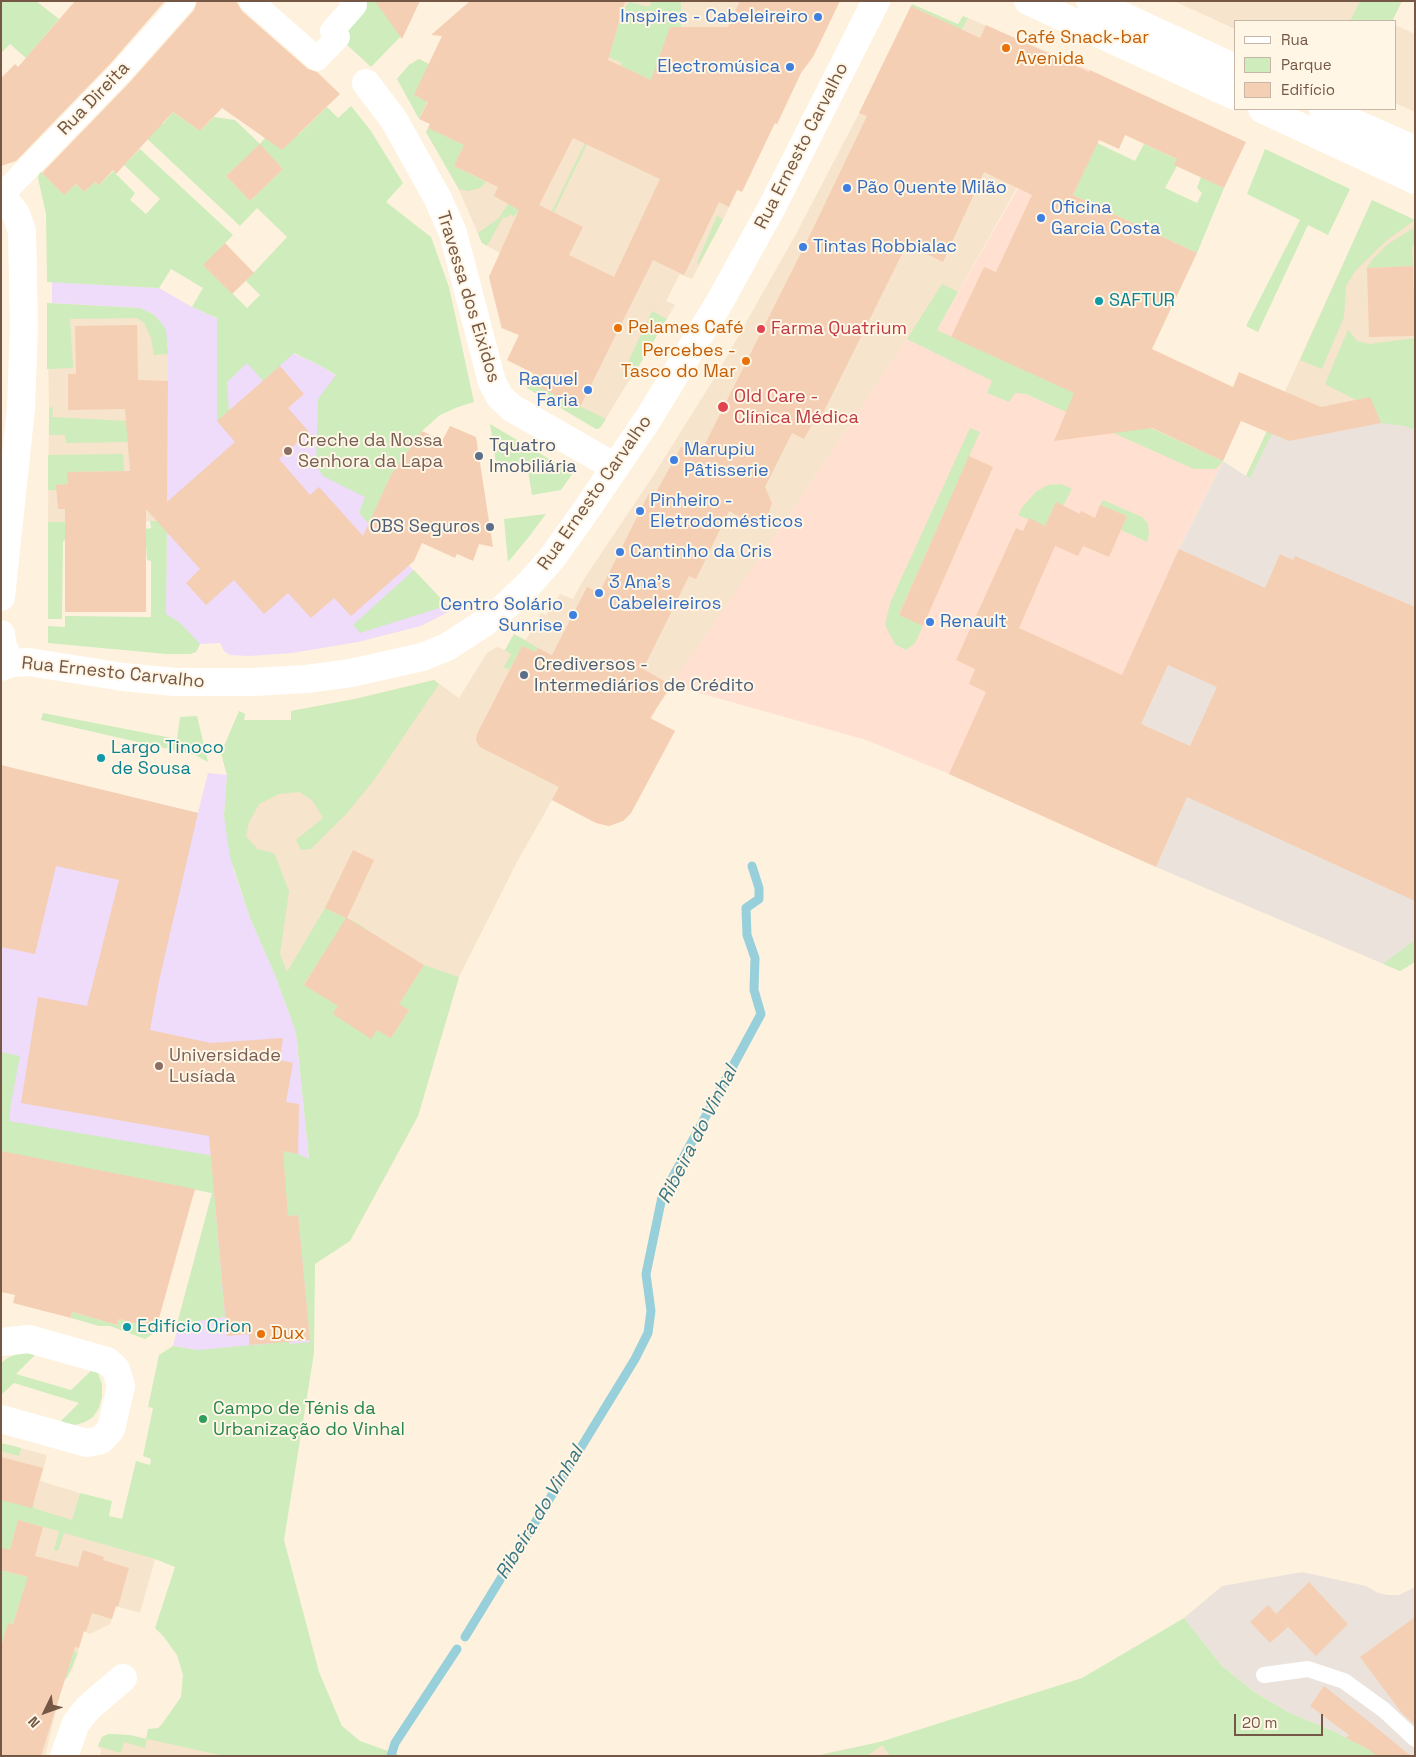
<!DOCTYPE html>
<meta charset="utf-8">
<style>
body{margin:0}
#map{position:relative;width:1416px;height:1757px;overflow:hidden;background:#fef2de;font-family:"Space Grotesk",sans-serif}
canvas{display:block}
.frame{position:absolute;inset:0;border:2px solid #755745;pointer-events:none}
.legend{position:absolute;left:1234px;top:20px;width:162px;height:90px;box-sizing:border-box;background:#fff6e6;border:1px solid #c8b6a6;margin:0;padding:6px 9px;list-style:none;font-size:15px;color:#755745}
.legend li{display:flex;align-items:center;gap:10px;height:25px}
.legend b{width:25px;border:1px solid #c8b6a6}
.north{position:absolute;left:20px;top:1687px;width:50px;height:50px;-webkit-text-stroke:4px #fff6e6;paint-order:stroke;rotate:228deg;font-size:14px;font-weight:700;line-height:20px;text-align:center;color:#755745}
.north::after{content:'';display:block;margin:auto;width:18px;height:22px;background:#755745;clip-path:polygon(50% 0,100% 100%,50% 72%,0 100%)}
.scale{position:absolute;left:1234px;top:1714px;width:89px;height:22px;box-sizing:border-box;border:2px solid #755745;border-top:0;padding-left:6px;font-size:15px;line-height:18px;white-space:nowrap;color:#755745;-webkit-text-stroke:4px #fff6e6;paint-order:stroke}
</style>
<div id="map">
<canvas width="1416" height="1757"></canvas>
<div class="frame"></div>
<ul class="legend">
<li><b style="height:6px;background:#fff"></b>Rua</li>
<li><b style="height:14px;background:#ceecbc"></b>Parque</li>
<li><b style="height:14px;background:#f5cfb3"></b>Edifício</li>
</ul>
<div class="north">N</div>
<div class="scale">20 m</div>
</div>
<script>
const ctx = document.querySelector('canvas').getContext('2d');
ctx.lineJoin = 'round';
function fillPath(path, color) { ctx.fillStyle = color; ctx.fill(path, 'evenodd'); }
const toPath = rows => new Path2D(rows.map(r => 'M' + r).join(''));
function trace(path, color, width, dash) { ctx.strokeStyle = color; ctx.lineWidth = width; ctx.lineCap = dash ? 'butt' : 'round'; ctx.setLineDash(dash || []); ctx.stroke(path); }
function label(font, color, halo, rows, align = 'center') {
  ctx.font = font + ' "Space Grotesk",sans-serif'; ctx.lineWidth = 4; ctx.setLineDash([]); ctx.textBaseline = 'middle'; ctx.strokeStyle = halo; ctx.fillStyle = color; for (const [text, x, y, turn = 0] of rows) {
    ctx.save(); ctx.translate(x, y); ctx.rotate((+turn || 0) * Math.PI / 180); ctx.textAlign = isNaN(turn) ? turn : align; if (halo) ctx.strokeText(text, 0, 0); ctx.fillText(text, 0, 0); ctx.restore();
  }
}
const residential = toPath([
 [470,1,839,1,801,73,777,124,769,120,763,133,725,216,692,279,680,274,666,301,675,305,600,428,596,429,527,388,533,373,507,360,519,335,501,328,489,277,500,253,482,243,459,190,426,132,430,124,397,79,409,65,419,59,429,64,434,52,451,60],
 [1174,1,1402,1,1392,21,1235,21,1235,29],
 [911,6,962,30,968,18,1072,62,1024,175,937,330,918,323,805,492,657,708,651,719,675,731,631,813,623,821,609,826,596,823,552,800,517,862,459,977,418,1116,350,1241,221,753,239,711,245,714,244,720,291,720,291,711,355,699,434,680,459,698,487,653,497,647,505,650,514,634,526,640,541,613,546,615,560,594,573,599,582,582,653,476,717,374,796,234,868,96],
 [1395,25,1415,34,1415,112,1395,103],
 [1372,200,1415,220,1415,415,1289,441,1267,431],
 [47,303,140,308,168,347,167,521,48,522,49,408],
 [1,1443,47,1455,40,1481,80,1493,69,1534,155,1559,140,1613,116,1606,110,1624,90,1634,84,1631,73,1668,64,1682,60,1694,45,1756,1,1756],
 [108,1734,130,1735,224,1756,100,1756,101,1750,98,1746,102,1737],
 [880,1742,890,1756,817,1756,827,1753]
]);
const commercial = toPath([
 [1072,62,1090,70,1071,111,997,357,1223,461,1179,549,1157,690,1169,838,1156,867,949,774,866,740,671,685,805,492,918,323,937,330,1018,188]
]);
const industrial = toPath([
 [1415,415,1415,962,1400,971,1156,867,1169,838,1133,821,1161,733,1141,724,1157,690,1122,675,1179,549,1223,461,1246,476,1267,431,1289,441],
 [1302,1572,1366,1586,1378,1593,1388,1595,1399,1595,1415,1587,1415,1756,1381,1756,1337,1733,1288,1712,1254,1692,1222,1666,1184,1618,1222,1586]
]);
const education = toPath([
 [52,282,159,288,192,307,321,366,422,431,391,475,369,524,452,610,421,626,358,642,292,653,248,656,230,655,224,651,220,643,200,644,196,652,190,654,166,615,168,354,168,347,160,321,153,314,140,308,52,303],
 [15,769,198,813,208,773,227,775,224,816,234,871,250,918,275,975,296,1032,309,1160,314,1353,197,1350,173,1346,212,1193,174,1185,1,1126,1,820]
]);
const green = toPath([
 [1,1,36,1,59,19,26,58,10,44,1,53],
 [351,1,378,1,399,30,406,31,371,67,332,31],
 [652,1,681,1,681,28,651,80,621,66,622,63,609,57,623,9,630,2,649,7],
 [1360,1,1402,1,1392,21,1350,21],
 [912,4,958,24,963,16,968,18,962,30,911,6],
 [419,59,429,64,414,95,427,101,419,119,397,79,409,65],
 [351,106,371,131,403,183,386,202,431,237,449,287,474,402,458,407,440,415,422,431,391,475,369,524,359,513,365,497,323,476,316,465,318,399,336,375,321,366,294,353,263,381,247,363,227,382,229,411,217,421,217,318,192,307,203,288,171,269,159,288,47,282,46,214,38,178,40,171,64,195,76,184,84,192,95,182,99,185,113,171,135,193,130,200,146,214,160,199,124,165,140,149,233,235,204,265,247,308,260,295,246,281,287,237,257,208,240,226,141,133,156,119,163,124,173,112,200,131,214,117,235,120,260,144,265,138,296,131,299,134,327,107,338,118],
 [260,145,283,169,250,201,226,176],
 [428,128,464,145,454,166,486,182,480,188,468,191,459,189,426,132],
 [585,143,587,144,554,212,552,211],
 [1097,143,1135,161,1144,144,1177,159,1177,166,1165,188,1197,203,1202,193,1197,188,1201,177,1224,188,1197,253,1073,195],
 [1265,149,1350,189,1328,235,1308,225,1258,332,1246,326,1300,220,1247,194],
 [1372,200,1415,220,1387,240,1355,271,1346,286,1344,317,1322,369,1300,360],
 [508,204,528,213,521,216,516,213,514,217,510,214,507,218,503,217,487,246,482,243,478,233,498,219],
 [717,216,723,219,699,264,697,263],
 [1415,227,1415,244,1412,247,1413,266,1367,268,1372,260,1388,244],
 [942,284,958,292,937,330,1223,461,1216,469,1194,469,1026,394,1015,393,1009,402,987,393,992,381,907,339],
 [47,303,140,308,153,314,160,321,166,330,168,354,154,355,151,338,144,323,137,318,70,319,73,368,47,369],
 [652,311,667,319,631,379,622,375],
 [1348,330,1357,341,1370,344,1415,338,1415,430,1405,426,1381,423,1356,400,1325,384],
 [529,382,606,419,600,428,596,429,527,388],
 [53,407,52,417,126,421,128,442,66,443,65,435,49,435,49,408],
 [490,424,573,473,561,490,532,495,527,464,497,469],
 [970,428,980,432,899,614,923,626,915,643,906,650,895,644,885,625,890,603],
 [1267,431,1272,434,1250,478,1246,476],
 [123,454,124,471,68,472,68,484,57,485,57,490,48,490,48,455],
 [1061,484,1072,489,1063,506,1056,502,1045,526,1018,515,1023,506,1037,491,1048,485],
 [1103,500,1142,517,1148,524,1149,535,1147,542,1121,530,1127,516,1100,505],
 [546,514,528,538,508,562,504,519],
 [137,521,63,541,62,619,48,619,48,522],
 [150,521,167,521,166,614,179,622,200,644,196,652,190,654,166,654,48,643,48,626,65,627,65,616,151,617,151,561,147,560,145,529,151,528],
 [414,570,446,604,436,609,360,633,353,625],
 [514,634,538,648,536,652,522,646,509,670,504,667,511,654,505,650],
 [434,680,439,684,374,780,347,813,311,849,301,850,296,840,323,818,312,800,299,792,279,794,259,804,249,822,246,836,257,849,274,853,289,891,280,954,287,972,325,908,357,923,378,937,357,970,326,950,304,984,338,1006,333,1014,371,1038,377,1030,391,1038,409,1010,399,1004,424,965,459,977,418,1116,350,1241,315,1264,314,1353,284,1540,319,1672,342,1726,360,1741,402,1756,224,1756,147,1739,145,1748,124,1742,121,1753,98,1746,102,1737,108,1734,130,1735,146,1739,148,1729,158,1728,162,1724,181,1697,183,1675,177,1655,164,1637,155,1628,175,1567,155,1559,64,1533,58,1551,54,1550,59,1531,18,1520,4,1571,31,1578,24,1604,19,1603,13,1624,8,1623,1,1645,1,1500,14,1498,34,1503,33,1508,72,1520,80,1493,112,1501,109,1516,122,1519,136,1461,150,1465,151,1459,143,1456,153,1408,148,1407,159,1355,173,1346,197,1350,275,1343,288,1331,289,1344,310,1342,298,1215,288,1216,231,1141,298,1154,309,1159,296,1032,275,975,250,918,230,857,224,816,227,775,221,753,239,711,245,714,244,720,291,720,291,711,355,699],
 [43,713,177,739,180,717,197,716,208,762,195,755,41,720],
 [1415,940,1415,962,1400,971,1383,964],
 [1,1052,20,1056,11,1103,9,1121,214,1156,215,1205,225,1317,177,1324,212,1193,8,1153,1,1155],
 [72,1312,117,1325,119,1319,156,1329,154,1333,145,1339,110,1326,99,1326,71,1318],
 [24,1352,35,1355,16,1374,71,1390,93,1369,98,1373,102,1384,102,1397,99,1408,93,1417,85,1422,75,1425,60,1422,79,1403,14,1383,1,1395,1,1363,9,1357],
 [1,1443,21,1448,19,1456,1,1451],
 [1184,1618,1222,1666,1254,1692,1288,1712,1337,1733,1381,1756,890,1756,882,1745,867,1756,817,1756,880,1742,1082,1678],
 [57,1646,78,1653,67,1678,46,1673]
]);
const stream = toPath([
 [465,1637,635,1359,648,1333,651,1311,646,1274,662,1197,761,1014,754,990,755,958,747,935,746,908,759,899,759,888,752,866],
 [391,1756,395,1743,457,1649]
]);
const building = toPath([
 [75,1,165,1,110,64,16,161,1,166,1,78,15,64,18,67],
 [197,1,236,1,242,11,308,69,317,72,340,94,282,150,222,108,200,131,173,112,116,174,113,170,99,185,95,182,84,192,76,184,64,195,42,173,130,82,194,10],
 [375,1,420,1,402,39],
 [470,1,625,1,608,60,651,80,670,27,728,27,740,1,840,1,813,57,801,73,777,124,775,123,742,192,737,190,729,207,719,202,684,275,653,260,580,407,529,382,533,373,507,360,519,335,502,328,489,277,519,210,494,196,498,187,454,166,464,145,428,128,430,124,419,119,428,102,414,95,442,36,431,35],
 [573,138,660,179,614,277,569,255,583,227,539,205],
 [911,6,980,38,986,25,1089,72,1090,70,1107,78,1246,142,1224,188,1174,165,1177,159,1125,135,1119,149,1099,140,1073,195,1197,253,1152,349,1233,387,1239,372,1321,407,1370,397,1381,423,1289,441,1241,421,1223,461,1152,428,1054,441,1074,393,951,337,984,267,996,272,1032,195,984,172,943,262,907,244,820,419,816,417,804,439,792,433,765,487,772,503,768,515,759,523,749,522,729,511,696,579,689,576,643,669,671,685,650,718,675,731,631,813,623,821,609,826,596,823,552,800,559,787,480,747,476,741,477,734,522,646,536,652,538,648,552,655,587,587,599,593,649,493,654,496,681,447,700,454,809,237,867,116,859,113],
 [260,144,283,169,250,201,226,176],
 [225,243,254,273,232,294,203,265],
 [1413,266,1415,336,1369,337,1367,268],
 [137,325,138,380,168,381,167,502,235,442,217,421,280,366,304,394,288,408,309,432,279,459,310,495,319,487,363,536,391,475,422,431,442,441,450,426,476,437,493,547,479,544,473,561,457,554,455,558,422,543,414,561,351,616,334,598,311,618,288,593,264,614,234,580,206,605,186,583,200,569,146,509,146,612,65,612,65,509,58,509,56,485,68,484,67,472,130,471,125,409,68,410,68,374,76,374,75,326],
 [969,456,993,467,923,626,899,615],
 [1056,502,1080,514,1081,511,1095,518,1100,505,1127,516,1109,557,1083,546,1078,556,1055,546,1019,628,1122,675,1179,549,1265,588,1280,554,1293,560,1295,556,1415,607,1415,901,1187,797,1156,867,949,774,986,692,969,684,975,669,956,660,1016,528,1023,531,1029,518,1045,526],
 [1168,665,1217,687,1190,746,1141,724],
 [1,765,198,813,159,981,150,1030,211,1043,283,1038,280,1060,293,1063,286,1102,299,1104,298,1154,283,1151,288,1216,298,1215,310,1340,249,1345,249,1334,227,1336,209,1136,21,1103,38,997,87,1006,119,880,56,866,35,954,1,947],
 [353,850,374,860,347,918,424,965,399,1004,409,1010,391,1038,377,1030,371,1039,333,1014,338,1006,304,985,346,918,325,908],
 [1,1151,195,1189,156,1329,119,1319,117,1325,72,1312,71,1318,13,1303,15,1295,1,1292],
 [1,1457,43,1468,32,1508,1,1500],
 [18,1520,43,1527,35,1556,78,1567,83,1550,104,1557,103,1560,129,1568,118,1607,116,1606,112,1619,92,1613,86,1632,84,1631,79,1648,75,1647,41,1756,1,1756,1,1647,8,1623,13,1624,28,1577,1,1570,1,1548,10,1550],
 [1309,1582,1348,1624,1316,1656,1276,1614],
 [1268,1605,1288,1627,1270,1643,1250,1622],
 [1415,1617,1415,1725,1401,1712,1360,1657],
 [1324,1686,1363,1717,1411,1756,1377,1756,1368,1749,1346,1738,1349,1735,1310,1706]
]);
const service = toPath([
 [1264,1675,1308,1669,1344,1681,1384,1710,1415,1739]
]);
const pedestrian = toPath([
 [251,1,317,59,338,37,332,31,355,5,351,1],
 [2,195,120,73,184,1]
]);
const minor = toPath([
 [366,83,394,120,438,199,453,233,492,382,500,397,512,408,615,467],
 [1,195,16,214,22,231,24,327,21,408,1,597],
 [1,634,3,647,11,663],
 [1,1342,29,1339,107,1361,116,1369,121,1386,111,1429,101,1440,87,1443,1,1419],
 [64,1756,76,1723,88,1708,123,1678]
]);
const tertiary = toPath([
 [1,667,11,663,29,662,123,677,175,682,254,682,306,679,351,673,422,657,447,647,484,623,507,605,529,584,552,558,582,516,648,419,719,303,771,209,876,1]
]);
const secondary = toPath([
 [1028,1,1235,96],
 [1090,1,1235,68],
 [1262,109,1415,180],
 [1323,109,1415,150]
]);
const markers = [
 [818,17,5,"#3f7fe0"],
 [1006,48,5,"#e8710a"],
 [790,67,5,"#3f7fe0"],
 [847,188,5,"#3f7fe0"],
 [1041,218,5,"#3f7fe0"],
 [803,247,5,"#3f7fe0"],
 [1099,301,5,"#0f9aa8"],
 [618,328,5,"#e8710a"],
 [761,329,5,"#e0444e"],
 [746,361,5,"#e8710a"],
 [588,390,5,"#3f7fe0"],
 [723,407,6,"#e0444e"],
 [288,451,5,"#8d6e63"],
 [479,456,5,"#5c6f8a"],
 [674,460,5,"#3f7fe0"],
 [640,511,5,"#3f7fe0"],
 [490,527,5,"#5c6f8a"],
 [620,552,5,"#3f7fe0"],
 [599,593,5,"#3f7fe0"],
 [573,615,5,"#3f7fe0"],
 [930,622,5,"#3f7fe0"],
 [524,675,5,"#5c6f8a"],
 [101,758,5,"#0f9aa8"],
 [159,1066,5,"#8d6e63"],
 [127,1327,5,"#0f9aa8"],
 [261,1334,5,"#e8710a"],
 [203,1419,5,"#2e9e5b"]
];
const shopNames = [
 ["Inspires - Cabeleireiro",808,17,"right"],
 ["Electromúsica",780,67,"right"],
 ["Pão Quente Milão",857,188],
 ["Oficina",1051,208],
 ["Garcia Costa",1051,229],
 ["Tintas Robbialac",813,247],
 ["Raquel",578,380,"right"],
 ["Faria",578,401,"right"],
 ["Marupiu",684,450],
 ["Pâtisserie",684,471],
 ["Pinheiro -",650,501],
 ["Eletrodomésticos",650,522],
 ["Cantinho da Cris",630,552],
 ["3 Ana's",609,583],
 ["Cabeleireiros",609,604],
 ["Centro Solário",563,605,"right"],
 ["Sunrise",563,626,"right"],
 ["Renault",940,622]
];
const foodNames = [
 ["Café Snack-bar",1016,38],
 ["Avenida",1016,59],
 ["Pelames Café",628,328],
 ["Percebes -",736,351,"right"],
 ["Tasco do Mar",736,372,"right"],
 ["Dux",271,1334]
];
const streetNames = [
 ["Rua Direita",94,99,-46],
 ["Rua Ernesto Carvalho",802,146,-63],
 ["Travessa dos Eixidos",468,297,73],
 ["Rua Ernesto Carvalho",595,493,-55],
 ["Rua Ernesto Carvalho",113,673,6]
];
const cultureNames = [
 ["SAFTUR",1109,301],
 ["Largo Tinoco",111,748],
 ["de Sousa",111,769],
 ["Edifício Orion",137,1327]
];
const healthNames = [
 ["Farma Quatrium",771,329],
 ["Old Care -",734,397],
 ["Clínica Médica",734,418]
];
const educationNames = [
 ["Creche da Nossa",298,441],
 ["Senhora da Lapa",298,462],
 ["Universidade",169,1056],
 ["Lusíada",169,1077]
];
const serviceNames = [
 ["Tquatro",489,446],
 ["Imobiliária",489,467],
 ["OBS Seguros",480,527,"right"],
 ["Crediversos -",534,665],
 ["Intermediários de Crédito",534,686]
];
const leisureNames = [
 ["Campo de Ténis da",213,1409],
 ["Urbanização do Vinhal",213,1430]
];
const waterNames = [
 ["Ribeira do Vinhal",698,1135,-63],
 ["Ribeira do Vinhal",540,1513,-59]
];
fillPath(residential, '#f6e4cc');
fillPath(commercial, '#ffe0d1');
fillPath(industrial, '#ebe3db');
fillPath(education, '#efdbfa');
fillPath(green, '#ceecbc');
trace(stream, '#97cfdb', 9);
fillPath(building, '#f5cfb3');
trace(service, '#fff', 16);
trace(pedestrian, '#fff', 24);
trace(minor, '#fff', 28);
trace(tertiary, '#fff', 28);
trace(secondary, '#fff', 28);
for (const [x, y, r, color] of markers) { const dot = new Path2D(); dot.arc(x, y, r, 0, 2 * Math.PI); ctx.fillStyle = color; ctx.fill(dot); trace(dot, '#fff6e6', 2); }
label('18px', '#366cbe', '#fff6e6', shopNames, 'left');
label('18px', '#c56008', '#fff6e6', foodNames, 'left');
label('18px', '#755745', '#fff6e6', streetNames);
label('18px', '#0d838f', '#fff6e6', cultureNames, 'left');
label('18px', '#be3a42', '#fff6e6', healthNames, 'left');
label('18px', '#785e54', '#fff6e6', educationNames, 'left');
label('18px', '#4e5e75', '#fff6e6', serviceNames, 'left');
label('18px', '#27864d', '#fff6e6', leisureNames, 'left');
label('italic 19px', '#3a7683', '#fff6e6', waterNames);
</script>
